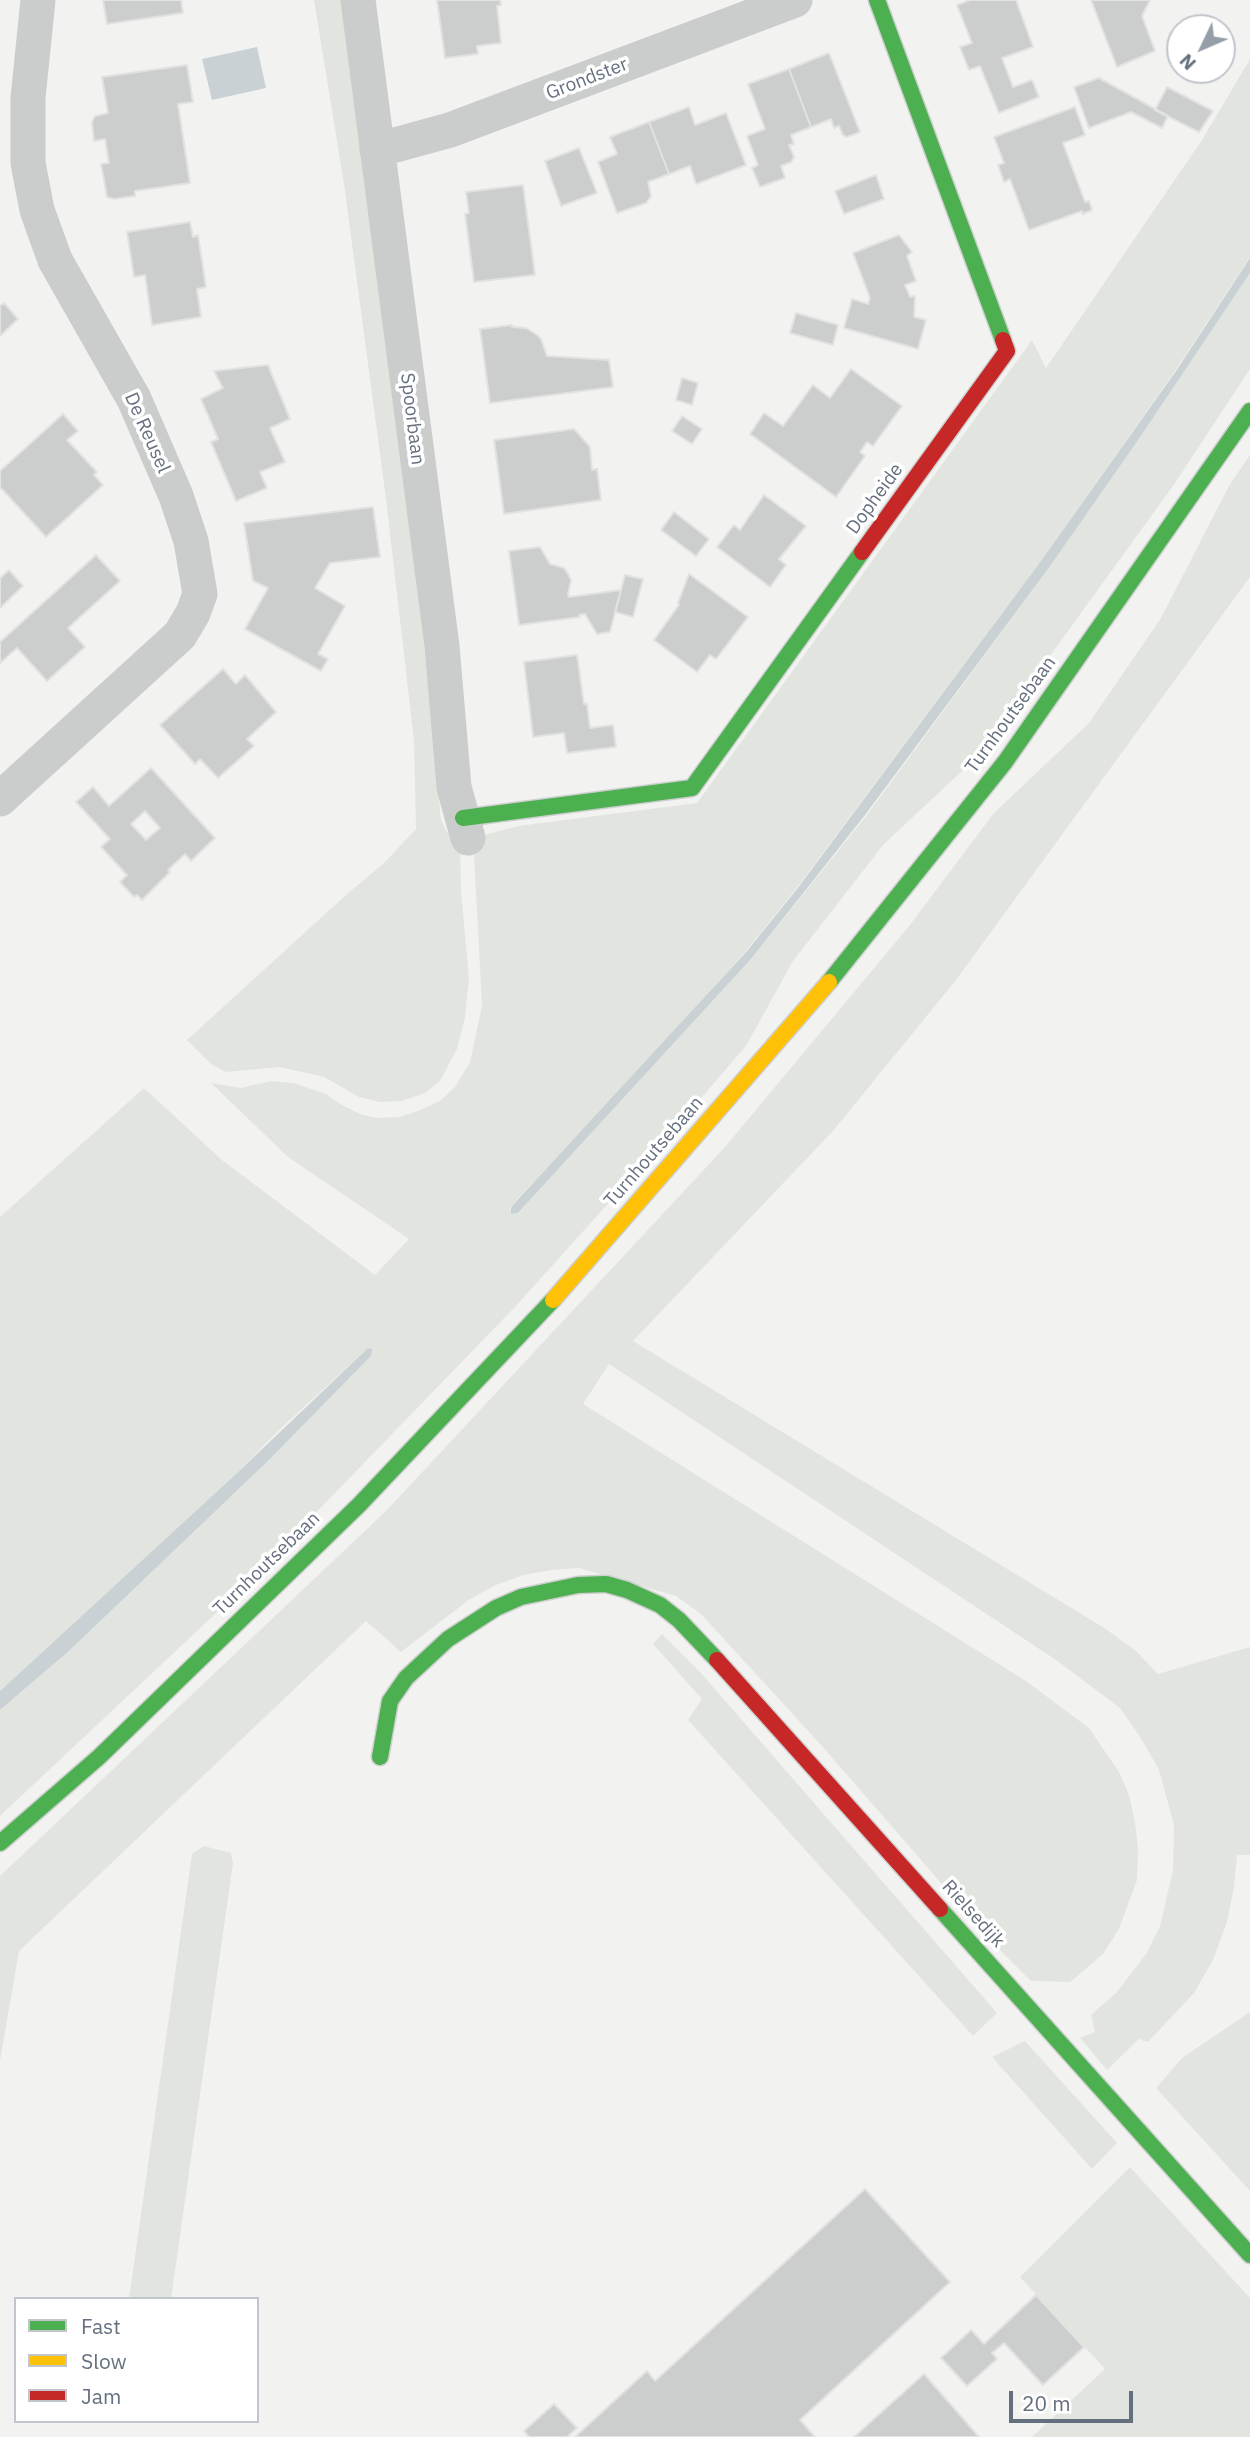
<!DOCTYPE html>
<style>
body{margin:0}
#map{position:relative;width:1250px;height:2437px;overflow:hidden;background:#f2f3f1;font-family:"IBM Plex Sans",sans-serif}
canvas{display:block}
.legend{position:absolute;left:14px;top:2297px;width:245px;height:126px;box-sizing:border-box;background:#fff;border:2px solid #c1c6cc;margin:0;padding:9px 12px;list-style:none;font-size:21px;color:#65707f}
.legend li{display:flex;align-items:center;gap:14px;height:35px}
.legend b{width:35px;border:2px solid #c1c6cc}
.north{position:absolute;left:1166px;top:14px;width:70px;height:70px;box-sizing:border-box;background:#fff;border:2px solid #c1c6cc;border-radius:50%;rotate:226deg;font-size:19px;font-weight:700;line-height:28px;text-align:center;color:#65707f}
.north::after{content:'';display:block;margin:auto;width:24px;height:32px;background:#969ea7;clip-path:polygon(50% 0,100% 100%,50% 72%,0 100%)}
.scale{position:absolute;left:1009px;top:2391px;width:124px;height:32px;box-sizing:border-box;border:4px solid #65707f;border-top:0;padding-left:9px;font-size:21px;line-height:24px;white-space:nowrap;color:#65707f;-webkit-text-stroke:5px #fff;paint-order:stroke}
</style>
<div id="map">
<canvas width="1250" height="2437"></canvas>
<ul class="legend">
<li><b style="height:9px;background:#4caf50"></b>Fast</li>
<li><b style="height:9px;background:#ffc107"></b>Slow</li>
<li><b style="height:9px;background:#c62828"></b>Jam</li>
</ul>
<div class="north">N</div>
<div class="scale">20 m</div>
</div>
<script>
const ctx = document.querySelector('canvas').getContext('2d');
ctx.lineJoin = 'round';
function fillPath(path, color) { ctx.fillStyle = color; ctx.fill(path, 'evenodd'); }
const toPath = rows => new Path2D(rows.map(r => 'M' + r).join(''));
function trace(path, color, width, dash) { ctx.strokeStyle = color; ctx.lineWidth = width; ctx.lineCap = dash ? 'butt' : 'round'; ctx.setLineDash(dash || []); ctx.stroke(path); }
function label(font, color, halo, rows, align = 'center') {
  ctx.font = font + ' "IBM Plex Sans",sans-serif'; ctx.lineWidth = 7; ctx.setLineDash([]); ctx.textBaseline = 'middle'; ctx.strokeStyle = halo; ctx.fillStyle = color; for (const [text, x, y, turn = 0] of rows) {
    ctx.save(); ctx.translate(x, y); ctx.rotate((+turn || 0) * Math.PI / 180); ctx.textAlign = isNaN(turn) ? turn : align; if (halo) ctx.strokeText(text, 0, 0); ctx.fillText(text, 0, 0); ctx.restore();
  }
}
const green = toPath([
 [314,0,343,0,418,579,441,820,447,832,460,839,461,891,469,978,465,1018,457,1049,440,1081,425,1093,402,1101,380,1102,359,1097,324,1077,280,1067,226,1072,211,1064,187,1040,347,894,384,863,416,829,414,741,386,499,344,184],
 [1250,59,1250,257,1173,374,1038,565,796,889,746,951,642,1067,510,1207,511,1214,518,1213,751,959,866,816,1048,569,1250,273,1250,369,1173,486,976,758,884,844,793,961,746,1046,651,1156,515,1307,245,1586,0,1816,0,1710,69,1651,269,1460,371,1356,374,1349,368,1348,278,1431,237,1473,0,1691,0,1217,144,1088,222,1160,375,1275,409,1239,288,1157,211,1083,241,1088,271,1081,294,1083,326,1094,340,1104,360,1114,377,1118,399,1117,418,1111,440,1101,455,1087,470,1062,482,1006,473,838,518,826,697,803,1032,340,1046,368,1202,140],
 [1250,455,1250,577,956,980,833,1131,633,1341,1106,1629,1136,1651,1158,1674,1250,1647,1250,1855,1237,1855,1234,1887,1227,1922,1213,1960,1194,1993,1148,2042,1139,2039,1107,2070,1080,2038,1095,2032,1091,2015,1116,1993,1146,1954,1160,1926,1173,1870,1174,1825,1159,1770,1142,1740,1120,1708,1056,1660,609,1364,583,1404,1026,1681,1089,1728,1119,1772,1129,1795,1135,1822,1138,1849,1137,1880,1119,1929,1103,1954,1070,1982,1031,1981,995,1945,821,1745,701,1614,676,1596,579,1568,551,1570,524,1575,496,1585,470,1599,401,1652,366,1621,19,1951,0,2061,0,1876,386,1511,725,1147,910,925,994,813,1089,723,1161,618,1230,484],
 [662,1634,700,1672,997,2013,973,2036,688,1720,702,1699,653,1644],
 [204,1846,231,1853,233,1863,171,2299,129,2299,192,1854],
 [1250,2012,1250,2191,1156,2088,1182,2058],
 [1025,2041,1117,2143,1092,2169,992,2057],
 [1130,2167,1250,2298,1250,2437,1032,2437,1105,2369,1020,2277]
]);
const water = toPath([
 [257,47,266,88,212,100,202,59],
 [1250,258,1250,273,1138,440,1048,569,865,815,751,959,518,1213,511,1214,511,1207,747,951,797,889,1038,565,1176,371],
 [368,1348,373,1349,371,1356,269,1460,69,1651,0,1710,0,1691,237,1473]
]);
const building = toPath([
 [103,0,181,0,183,13,107,24,103,0],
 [437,0,500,0,501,5,497,6,501,43,477,46,478,54,445,58,437,0],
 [970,0,1016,0,1033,47,1002,58,1013,87,1032,80,1039,97,999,113,980,66,969,70,960,47,972,43,957,5,970,0],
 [1091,0,1150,0,1142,16,1155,51,1117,67,1091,0],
 [829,53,860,132,847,137,843,135,839,126,834,128,831,119,811,127,789,69,829,53],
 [187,65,193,102,178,104,190,183,135,191,135,196,114,199,107,197,101,164,109,163,105,139,94,141,92,122,95,116,108,113,102,77,187,65],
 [789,69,811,127,791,135,794,144,789,145,794,157,791,162,781,166,785,178,760,187,752,168,758,165,747,136,765,129,748,84,789,69],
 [1099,78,1168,116,1162,128,1131,112,1089,128,1074,87,1099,78],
 [1167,87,1213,111,1199,132,1155,110,1167,87],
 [689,107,695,125,726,113,746,165,696,184,690,166,669,174,649,122,689,107],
 [1075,107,1085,135,1063,143,1085,202,1089,201,1092,210,1083,214,1082,211,1029,230,1010,179,1004,182,998,165,1004,163,994,137,1075,107],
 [649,122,669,174,648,182,651,196,646,203,617,213,598,162,617,154,610,137,649,122],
 [579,148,597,193,561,206,545,161,579,148],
 [876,175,884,199,844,214,835,191,876,175],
 [523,185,535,275,474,282,465,214,469,213,466,192,523,185],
 [190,222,193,237,198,235,206,287,197,289,201,317,152,325,145,275,134,277,127,232,190,222],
 [899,235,912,252,907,256,916,281,905,285,910,297,915,296,914,317,926,320,918,349,844,328,852,299,868,304,870,298,853,253,899,235],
 [4,303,18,319,0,336,0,306,4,303],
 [796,313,838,325,833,345,790,333,796,313],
 [512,325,512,327,526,328,537,335,541,339,547,356,609,360,613,387,490,403,480,329,512,325],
 [268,365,290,419,270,428,285,462,260,472,267,488,236,501,211,442,218,439,201,399,223,388,214,371,268,365],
 [851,369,902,406,873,446,867,442,860,452,865,456,836,497,750,434,764,413,783,426,813,385,830,398,851,369],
 [682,378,698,383,692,405,676,400,682,378],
 [63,414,78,431,67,440,97,472,94,475,103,485,46,537,0,487,0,471,63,414],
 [682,416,702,429,692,444,672,431,682,416],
 [574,429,590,447,592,470,597,469,601,500,504,514,494,440,574,429],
 [764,495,806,526,779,559,786,565,770,587,717,547,734,525,740,530,764,495],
 [373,507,380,557,330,563,315,588,345,606,318,654,328,659,321,671,245,629,268,588,253,581,244,523,373,507],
 [674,512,709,539,696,556,661,530,674,512],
 [540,547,550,564,564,568,568,574,571,580,568,594,569,597,621,590,610,632,597,634,585,614,579,615,580,617,519,625,509,551,540,547],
 [96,555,120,581,68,628,85,647,47,681,17,648,0,663,0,642,96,555],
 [9,570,23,586,0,608,0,578,9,570],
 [689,574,748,617,716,659,710,655,697,672,654,640,679,605,678,603,689,574],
 [625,575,643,579,633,617,615,612,625,575],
 [577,655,584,704,587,704,590,728,613,725,616,747,567,753,564,733,533,737,524,662,577,655],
 [223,669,236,684,245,675,276,712,247,739,254,746,218,778,200,759,195,764,160,725,223,669],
 [151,768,215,838,191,861,185,854,168,870,170,872,142,900,137,895,134,897,120,882,127,875,101,847,110,839,76,802,93,787,109,806,151,768],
 [145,811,160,828,146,840,131,824,145,811],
 [865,2189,950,2282,800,2420,815,2437,575,2437,647,2371,655,2381,865,2189],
 [1036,2295,1084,2347,1043,2385,1004,2343,992,2353,997,2359,967,2386,941,2358,971,2330,984,2344,1036,2295],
 [924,2374,979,2437,854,2437,924,2374],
 [554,2404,577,2428,567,2437,529,2437,524,2431,554,2404]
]);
const street = toPath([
 [358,0,442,646,454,787,468,838],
 [377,150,450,130,795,0],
 [0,799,180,635,193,613,200,594,191,541,176,496,134,399,55,260,37,210,28,163,28,98,38,0]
]);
const fast = toPath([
 [877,0,1003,340],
 [463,818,692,788,862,552],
 [829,982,1005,762,1250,411],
 [380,1757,390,1701,406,1678,448,1639,496,1608,521,1597,578,1585,606,1584,627,1590,660,1605,679,1620,717,1660],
 [0,1843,99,1757,359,1505,553,1300],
 [940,1909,1250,2255]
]);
const slow = toPath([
 [553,1300,829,982]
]);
const jam = toPath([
 [862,552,1007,351,1003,340],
 [717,1660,940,1909]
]);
const streetNames = [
 ["Grondster",587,79,-21],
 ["Spoorbaan",412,419,83],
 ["De Reusel",147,433,66],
 ["Dopheide",875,499,-54],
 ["Turnhoutsebaan",1011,715,-54],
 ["Turnhoutsebaan",654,1152,-49],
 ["Turnhoutsebaan",267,1564,-44],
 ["Rielsedijk",973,1914,48]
];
fillPath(green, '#e2e5df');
fillPath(water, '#cad1d4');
fillPath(building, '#cccdcd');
trace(building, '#e2e2e1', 2);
trace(fast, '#cecfcf', 19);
trace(slow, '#cecfcf', 19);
trace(jam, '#cecfcf', 19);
trace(street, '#cbcccc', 35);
trace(fast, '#4caf50', 16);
trace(slow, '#ffc107', 16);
trace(jam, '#c62828', 16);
label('19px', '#65707f', '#fff', streetNames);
</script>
